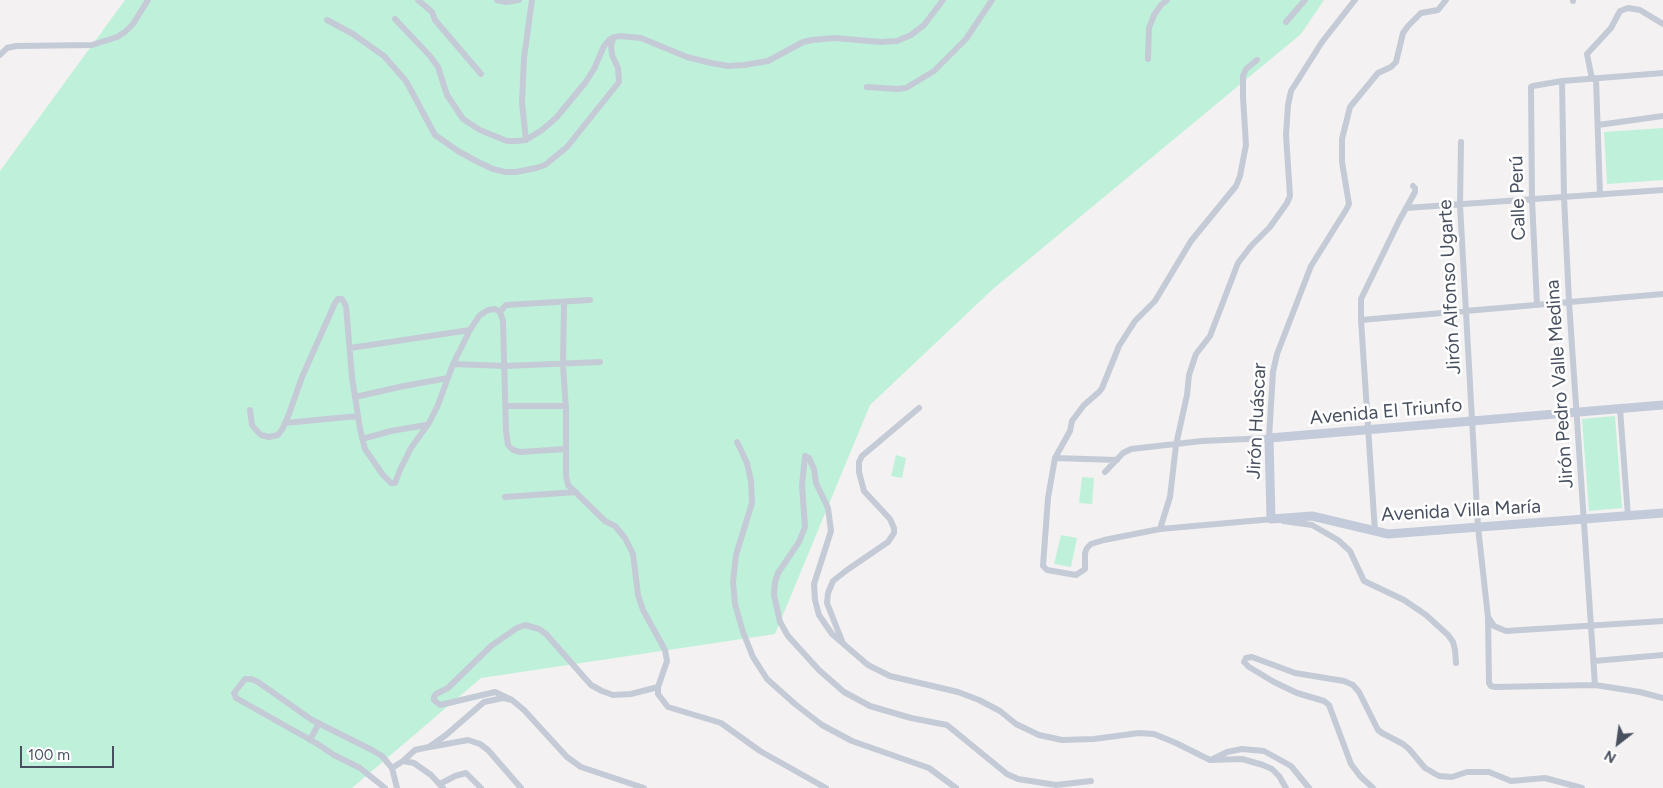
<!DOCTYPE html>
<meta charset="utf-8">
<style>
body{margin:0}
#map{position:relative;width:1663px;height:788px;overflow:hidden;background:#f3f1f1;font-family:Figtree,sans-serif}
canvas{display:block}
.north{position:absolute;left:1593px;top:718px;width:50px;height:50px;-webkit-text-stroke:4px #fff;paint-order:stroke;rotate:210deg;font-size:14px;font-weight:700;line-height:20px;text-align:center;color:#48505f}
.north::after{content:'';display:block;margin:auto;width:18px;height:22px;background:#48505f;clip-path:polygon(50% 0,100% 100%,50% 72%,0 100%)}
.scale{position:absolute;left:20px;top:746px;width:94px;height:22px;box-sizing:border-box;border:2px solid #48505f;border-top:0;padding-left:6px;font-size:15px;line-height:18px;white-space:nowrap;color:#48505f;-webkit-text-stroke:4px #fff;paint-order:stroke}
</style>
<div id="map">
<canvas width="1663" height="788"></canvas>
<div class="north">N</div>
<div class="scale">100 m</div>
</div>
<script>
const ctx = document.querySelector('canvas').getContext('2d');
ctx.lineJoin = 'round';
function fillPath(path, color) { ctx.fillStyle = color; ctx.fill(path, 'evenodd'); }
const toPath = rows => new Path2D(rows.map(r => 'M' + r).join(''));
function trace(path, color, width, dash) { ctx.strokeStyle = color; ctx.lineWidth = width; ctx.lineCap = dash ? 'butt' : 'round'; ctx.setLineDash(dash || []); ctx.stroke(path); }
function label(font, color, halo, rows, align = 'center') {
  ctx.font = font + ' Figtree,sans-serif'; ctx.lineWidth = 5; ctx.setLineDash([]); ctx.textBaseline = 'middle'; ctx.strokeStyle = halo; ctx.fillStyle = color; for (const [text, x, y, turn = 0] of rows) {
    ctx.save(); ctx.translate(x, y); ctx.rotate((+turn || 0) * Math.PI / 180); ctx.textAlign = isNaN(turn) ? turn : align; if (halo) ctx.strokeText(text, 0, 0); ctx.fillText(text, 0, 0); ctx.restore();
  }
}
const green = toPath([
 [125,0,1324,0,1301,34,993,289,870,405,775,634,481,678,352,788,0,788,0,171],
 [1663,128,1663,180,1607,184,1604,132],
 [1615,416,1622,508,1589,511,1582,419],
 [896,455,906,458,902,478,891,476],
 [1082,477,1094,478,1092,504,1079,503],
 [1061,535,1077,538,1071,567,1054,564]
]);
const street = toPath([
 [418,0,432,12,435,20,481,74],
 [497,0,506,2,519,0],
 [1573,1,1573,0],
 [395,19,430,56,438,67,447,95,463,119,480,130,507,141,517,141,526,140,542,130,556,118,585,83,594,69,604,46,610,39,619,36,641,38,687,57,711,63,728,66,744,65,768,61,803,42,812,40,835,38,881,42,897,41,911,35,924,25,943,0],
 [327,20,353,34,384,56,406,81,435,135,458,151,478,162,493,169,505,172,516,172,536,168,545,165,567,147,619,82,618,68,612,55,611,45,614,37],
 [1286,22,1305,0],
 [0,55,7,48,16,46,92,45,117,37,125,32,133,24,148,0],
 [1148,59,1149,28,1154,15,1161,5,1167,0],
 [1257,60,1246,69,1243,76,1243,97,1246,145,1240,176,1236,186,1191,241,1155,301,1135,321,1119,346,1102,388,1099,392,1084,405,1072,421,1070,431,1055,458,1048,498,1043,566,1047,570,1076,575,1085,569,1085,553,1087,548,1091,544,1104,540,1160,529,1273,519],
 [1592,79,1587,54,1611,28,1620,11,1628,8,1640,10,1663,24],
 [1596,79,1600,195],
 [1562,81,1564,197,1569,302,1595,685],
 [867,87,897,89,906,88,934,71,966,39,992,0],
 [1598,125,1663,116],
 [526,140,522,103,524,58,532,0],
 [1461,142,1460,205,1478,527,1488,617,1489,683,1491,686,1495,687,1595,685,1640,692,1663,698],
 [1406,208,1663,190],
 [564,302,563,365,566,409,566,476,568,485,605,521,615,526,625,538,633,554,638,595,643,610,665,650,667,661,658,687,658,694,668,707,721,723,760,751,826,788],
 [1537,305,1532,200,1531,87,1533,86,1562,81,1663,73],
 [500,312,506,305,590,300],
 [1361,320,1663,294],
 [350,348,470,330],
 [453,364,505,366,600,362],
 [355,397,404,386,448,378],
 [506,406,566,406],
 [1620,409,1628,516],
 [250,410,252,425,256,430,261,435,269,437,278,435,283,428,289,414,302,377,335,303,338,299,342,299,346,306,352,377,360,429,365,449,383,475,391,483,395,483,400,470,411,448,429,423,438,405,453,364,470,330,479,316,488,310,495,309,500,312,503,321,506,431,508,445,513,450,520,452,566,449],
 [285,423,358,416],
 [362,439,391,431,426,425],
 [737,442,747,463,751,481,752,503,736,555,733,582,735,604,743,632,753,657,767,679,795,704,822,725,852,741,929,768,956,788],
 [1055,458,1117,460],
 [1105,472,1123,453,1131,449,1202,441,1269,438,1273,372,1277,354,1311,266,1346,210,1349,204,1342,162,1342,139,1350,107,1378,73,1391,67,1396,62,1403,33,1408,26,1421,13,1438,10,1446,0],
 [505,497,576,492],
 [1283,521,1312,525,1338,540,1350,551,1364,581,1404,600,1426,615,1448,635,1453,642,1455,650,1456,663],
 [1160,529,1170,497,1176,445,1187,395,1189,375,1196,354,1210,336,1238,263,1251,246,1270,227,1287,203,1290,196,1286,135,1288,105,1291,91,1322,42,1355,0],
 [1375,532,1361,320,1361,299,1399,221,1415,192,1415,188,1413,186],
 [1488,617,1494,626,1506,631,1663,621],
 [842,641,827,603,828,593,833,581,847,570,888,542,894,533,894,528,890,519,864,491,859,472,859,462,862,456,919,408],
 [1594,661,1663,655],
 [512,700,495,692,440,705,434,700,434,697,436,694,448,688,491,646,517,628,525,625,539,629,546,634,591,685,602,691,613,695,631,694,658,687],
 [310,740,319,723],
 [430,747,468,740,480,744,488,750,521,788],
 [1211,760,1227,752,1242,749,1264,751,1291,766,1309,788],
 [403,761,415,750,429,747,446,735,484,702,503,698,512,700,524,710,567,757,581,767,644,788],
 [392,768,403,761,414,763,431,775,443,788],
 [1091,781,1056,785,1018,779,1007,774,947,725,911,718,870,706,844,692,819,670,788,636,780,622,774,595,775,582,778,573,799,542,805,527,802,485,805,456,809,458,814,469,816,483,828,508,831,531,814,584,815,600,819,615,832,634,868,665,890,676,958,692,979,700,1000,711,1016,724,1039,735,1062,740,1094,739,1139,733,1154,734,1176,743,1210,760,1242,759,1263,765,1272,769,1279,776,1286,788],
 [440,784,455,776,466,773,481,788],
 [385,788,360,768,334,755,316,743,236,698,234,693,245,679,251,679,258,682,312,720,372,750,382,756,392,768,397,788],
 [1373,788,1360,776,1351,764,1329,705,1324,701,1297,693,1274,682,1249,667,1244,662,1246,658,1252,657,1295,673,1344,681,1353,685,1359,692,1378,730,1382,733,1403,744,1409,749,1425,768,1439,776,1452,777,1467,772,1489,772,1511,781,1545,778,1582,788]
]);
const secondary = toPath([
 [1663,405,1269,438,1271,519,1312,516,1388,534,1663,513]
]);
const streetNames = [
 ["Calle Perú",1518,198,-92],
 ["Jirón Alfonso Ugarte",1450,287,-93],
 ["Jirón Pedro Valle Medina",1560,384,-94],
 ["Avenida El Triunfo",1386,412,-5],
 ["Jirón Huáscar",1257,421,-87],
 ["Avenida Villa María",1461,511,-3]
];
fillPath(green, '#bff1da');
trace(street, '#c4cbd6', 6);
trace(secondary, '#c3cbda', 9);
label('19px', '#48505f', '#fff', streetNames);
</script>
